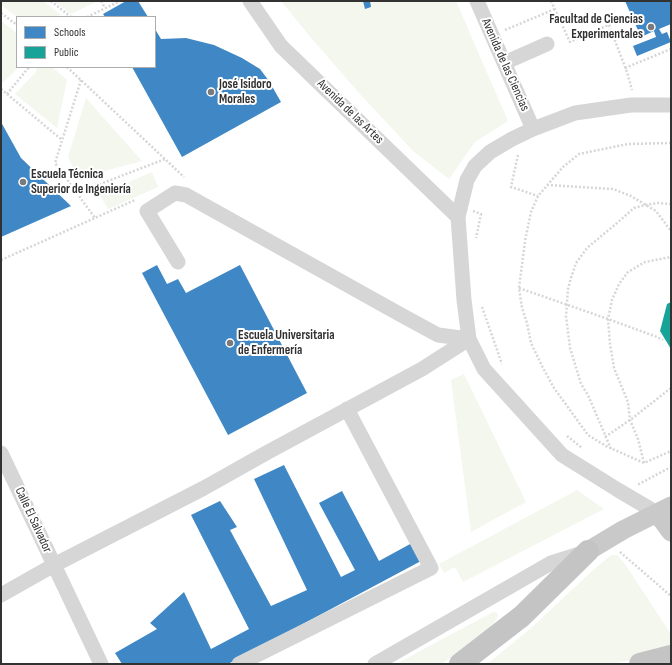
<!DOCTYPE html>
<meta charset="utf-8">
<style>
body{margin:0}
#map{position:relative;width:672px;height:665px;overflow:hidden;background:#fff;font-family:"Sofia Sans Condensed",sans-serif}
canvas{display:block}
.frame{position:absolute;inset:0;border:2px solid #323232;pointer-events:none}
.legend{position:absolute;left:16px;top:16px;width:140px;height:52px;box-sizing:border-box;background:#fff;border:1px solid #adadad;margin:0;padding:5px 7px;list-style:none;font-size:12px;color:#323232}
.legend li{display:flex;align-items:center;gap:8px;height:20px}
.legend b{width:20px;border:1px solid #adadad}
</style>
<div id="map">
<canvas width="672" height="665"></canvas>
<div class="frame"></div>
<ul class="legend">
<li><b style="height:11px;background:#3f88c5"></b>Schools</li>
<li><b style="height:11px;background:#17a398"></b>Public</li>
</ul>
</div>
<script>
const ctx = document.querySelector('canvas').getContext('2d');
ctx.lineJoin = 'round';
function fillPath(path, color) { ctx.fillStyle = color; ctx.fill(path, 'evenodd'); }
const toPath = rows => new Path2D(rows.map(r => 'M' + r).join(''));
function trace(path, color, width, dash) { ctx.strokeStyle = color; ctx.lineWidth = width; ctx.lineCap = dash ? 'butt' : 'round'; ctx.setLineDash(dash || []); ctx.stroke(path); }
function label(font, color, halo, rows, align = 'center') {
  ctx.font = font + ' "Sofia Sans Condensed",sans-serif'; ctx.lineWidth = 4; ctx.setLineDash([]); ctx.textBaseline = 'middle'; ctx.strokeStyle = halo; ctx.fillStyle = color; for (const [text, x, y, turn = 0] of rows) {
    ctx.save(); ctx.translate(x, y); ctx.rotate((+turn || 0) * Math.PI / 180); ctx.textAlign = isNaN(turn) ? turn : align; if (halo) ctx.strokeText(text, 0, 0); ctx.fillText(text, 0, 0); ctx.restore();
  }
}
const green = toPath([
 [1,1,43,1,61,15,51,17,17,17,1,5],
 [54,1,95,1,96,2,71,14],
 [281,1,456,1,508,121,475,142,449,179,413,151,359,93,313,40],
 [1,21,17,33,17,67,19,67,3,83,1,81],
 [37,67,52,67,67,80,57,128,15,94,36,72],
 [86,98,142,161,78,178,68,157],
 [152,172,158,187,108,209,100,195],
 [464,374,526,502,471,532,451,380],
 [577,490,604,509,463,582,455,567,444,573,439,564],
 [611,555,617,555,625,564,671,634,671,646,637,659,610,664,487,664,530,629,590,573],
 [493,612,497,613,498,616,492,626,442,664,396,664]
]);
const schools = toPath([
 [126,1,138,1,148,17,105,17,103,14],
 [363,1,370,1,371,7,365,9],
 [625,1,671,1,671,24,659,29,662,34,667,32,671,42,637,56,633,46,656,37,654,31,641,37],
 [155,29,161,39,186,38,214,45,242,58,260,69,269,81,281,102,182,157,132,67,155,67],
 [1,122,21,158,71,206,1,237],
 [157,265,167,284,178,279,186,293,240,265,307,393,228,435,142,273],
 [284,465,341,577,355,570,319,503,342,491,379,561,412,543,421,561,228,664,122,664,115,653,157,629,150,623,184,592,211,649,249,629,191,515,220,501,237,527,230,530,271,606,307,590,254,479]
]);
const public = toPath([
 [671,302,671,349,660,331,667,304]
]);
const path = toPath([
 [51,1,71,17],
 [101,1,105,8],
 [551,1,570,42,631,15],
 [1,13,17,25],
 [87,17,120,1],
 [609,25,627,72,632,90],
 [505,30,555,9],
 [67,67,184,177],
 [625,68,671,49],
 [81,80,55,163,95,218],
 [1,89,62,140],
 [7,94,29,67],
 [671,143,628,144,579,154,563,167,538,196,531,212,525,241,519,288,522,308,527,323,531,343,542,366,554,388,588,435,606,446,644,463,671,451],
 [518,155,511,187,538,196],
 [547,185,613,189,631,196,656,211,671,231],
 [77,193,165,159],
 [473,211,481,214,476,238],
 [1,260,135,200],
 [519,288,608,319,657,337,663,340],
 [482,307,502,364],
 [567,436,582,448],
 [605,437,630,420,671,388],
 [611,449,588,395,581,384,570,348,566,316,568,289,571,278,576,263,587,248,617,223,634,208,645,205,658,203,671,204],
 [644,463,638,439,630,420,628,402,614,368,610,344,608,319,612,300,619,284,628,272,645,262,671,257],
 [638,484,639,484,671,467],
 [620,552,671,596]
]);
const minor = toPath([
 [250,1,281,46,458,217],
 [477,1,533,129],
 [504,63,547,44],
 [178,262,147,211,175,193,186,195,403,316,438,335,469,339],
 [1,453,101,664],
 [657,513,618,490,562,455,484,369,469,339,464,300,458,217,467,180,475,166,490,152,512,139,533,129,575,113,631,105,671,105],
 [1,595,54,565,204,488,268,452,422,369,469,339],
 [239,664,431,568,347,409],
 [375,664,551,563,583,553]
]);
const major = toPath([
 [657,513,671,532],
 [588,551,623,530,671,506]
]);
const highway = toPath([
 [460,664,522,616,588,551],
 [640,664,671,656]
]);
const markers = [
 [651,27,4,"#7a7a7a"],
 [211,92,4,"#7a7a7a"],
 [23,182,4,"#7a7a7a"],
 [230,343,4,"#7a7a7a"]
];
const poiNames = [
 ["Facultad de Ciencias",643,20,"right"],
 ["Experimentales",643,35,"right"],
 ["José Isidoro",219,85],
 ["Morales",219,100],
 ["Escuela Técnica",31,175],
 ["Superior de Ingeniería",31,190],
 ["Escuela Universitaria",238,336],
 ["de Enfermería",238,351]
];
const streetNames = [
 ["Avenida de las Ciencias",505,65,66],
 ["Avenida de las Artes",350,112,44],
 ["Calle El Salvador",33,520,65]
];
fillPath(green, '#f3f7ee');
fillPath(schools, '#3f88c5');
fillPath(public, '#17a398');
trace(path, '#d6d6d6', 2.5, [2, 2]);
trace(minor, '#d6d6d6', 15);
trace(major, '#c9c9c9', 19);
trace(highway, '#c4c4c4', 22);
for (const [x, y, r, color] of markers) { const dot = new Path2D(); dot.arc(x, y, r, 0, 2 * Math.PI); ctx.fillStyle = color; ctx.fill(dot); trace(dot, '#fff', 1.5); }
label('bold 13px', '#323232', '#fff', poiNames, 'left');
label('13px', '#323232', '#fff', streetNames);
</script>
